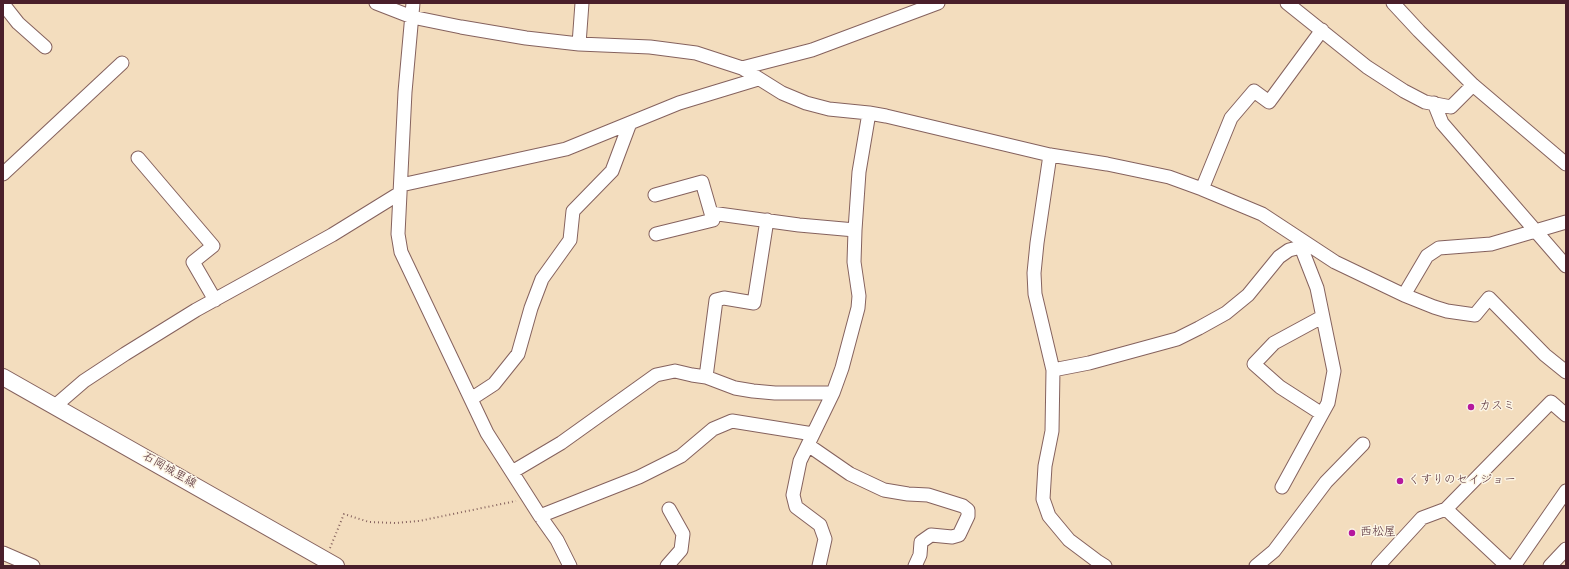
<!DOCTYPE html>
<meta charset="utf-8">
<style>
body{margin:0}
#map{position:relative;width:1569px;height:569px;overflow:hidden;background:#f3ddbe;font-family:Kalam,sans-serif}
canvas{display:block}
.frame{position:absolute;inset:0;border:4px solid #4a1f2b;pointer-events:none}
</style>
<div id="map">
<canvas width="1569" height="569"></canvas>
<div class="frame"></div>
</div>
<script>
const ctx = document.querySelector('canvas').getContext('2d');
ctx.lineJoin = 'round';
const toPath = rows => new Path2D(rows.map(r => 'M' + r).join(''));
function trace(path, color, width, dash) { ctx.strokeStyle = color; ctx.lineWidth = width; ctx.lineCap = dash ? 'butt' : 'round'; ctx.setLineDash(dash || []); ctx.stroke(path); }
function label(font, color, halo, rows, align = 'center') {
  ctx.font = font + ' Kalam,"Klee One",sans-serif'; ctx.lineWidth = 3; ctx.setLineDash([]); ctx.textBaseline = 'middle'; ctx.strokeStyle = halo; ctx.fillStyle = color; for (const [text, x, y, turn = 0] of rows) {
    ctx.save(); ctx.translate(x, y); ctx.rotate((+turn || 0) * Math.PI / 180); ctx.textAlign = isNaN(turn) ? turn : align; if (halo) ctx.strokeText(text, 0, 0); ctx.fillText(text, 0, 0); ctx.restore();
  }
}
const path = toPath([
 [330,548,344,514,369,522,395,523,419,521,516,501]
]);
const minor = toPath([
 [376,3,412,17,461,27,526,38,579,44,650,47,696,53,742,68,782,93,806,103,829,109,869,113,886,116,1050,155,1107,164,1169,177,1202,189,1262,214,1335,262,1404,295,1434,307,1447,311,1475,315,1489,298,1545,355,1566,372],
 [413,3,405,92,398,234,401,252,487,433,540,516,557,540,570,566],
 [1287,3,1367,67,1404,91,1425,102,1451,107,1473,85],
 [1393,3,1419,31,1473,85,1566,164],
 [3,4,18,23,45,47],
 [579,44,582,3],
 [742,68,812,50,938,3],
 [1434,103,1442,123,1566,266],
 [1050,155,1037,243,1034,273,1035,294,1053,370,1052,431,1045,466,1043,499,1049,516,1069,540,1097,561,1105,566],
 [138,158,213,246,193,262,215,300],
 [3,174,122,63],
 [401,185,566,149,679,103,758,79],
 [1202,189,1231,118,1254,91,1269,102,1322,30],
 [655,195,702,182,713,220,656,234],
 [711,213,799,225,855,230],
 [1404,295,1427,256,1439,248,1491,244,1566,222],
 [1053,370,1089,363,1177,339,1199,328,1226,313,1248,295,1279,257,1289,250,1301,247],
 [706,377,716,300,724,298,754,303,767,220],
 [471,399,494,384,518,354,531,308,542,279,570,240,573,211,612,171,630,123],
 [55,406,84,381,125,354,196,310,332,235,400,193],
 [1322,414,1280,387,1254,364,1274,343,1322,317],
 [808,445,850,474,884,490,908,494,928,495,963,506,968,510,968,516,959,535,952,537,931,535,921,542,920,555,915,566],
 [512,472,561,443,656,375,675,371,692,375,706,377,735,388,753,391,775,393,833,393],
 [1282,487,1328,403,1334,371,1317,288,1301,247,1304,242],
 [1446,509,1507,566],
 [540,516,639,477,681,456,713,429,732,421,813,434],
 [3,553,33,566],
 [667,566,681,550,683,534,669,509],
 [819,566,825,539,820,525,796,507,793,495,800,461,833,393,842,368,858,308,859,296,854,262,855,230,859,172,869,113],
 [1256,566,1274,551,1326,482,1363,444],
 [1378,566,1422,518,1446,509,1551,402,1566,415],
 [1514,566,1566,491],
 [1550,566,1566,549]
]);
const major = toPath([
 [3,377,336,566]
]);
const markers = [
 [1471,407,4,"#b5179e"],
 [1400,481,4,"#b5179e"],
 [1352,533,4,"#b5179e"]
];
const poiNames = [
 ["カスミ",1479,407],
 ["くすりのセイジョー",1408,481],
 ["西松屋",1360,533]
];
const streetNames = [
 ["石岡城里線",169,471,30]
];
trace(minor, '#85625e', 15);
trace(major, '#85625e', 18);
trace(path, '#85625e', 2, [1, 3]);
trace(minor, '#fff', 13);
trace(major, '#fff', 16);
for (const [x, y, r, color] of markers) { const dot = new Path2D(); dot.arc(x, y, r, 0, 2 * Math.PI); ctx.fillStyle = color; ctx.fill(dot); trace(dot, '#fcf5e5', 1.5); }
label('12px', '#4a1f2b', '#fcf5e5', poiNames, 'left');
label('12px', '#4a1f2b', '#fcf5e5', streetNames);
</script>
